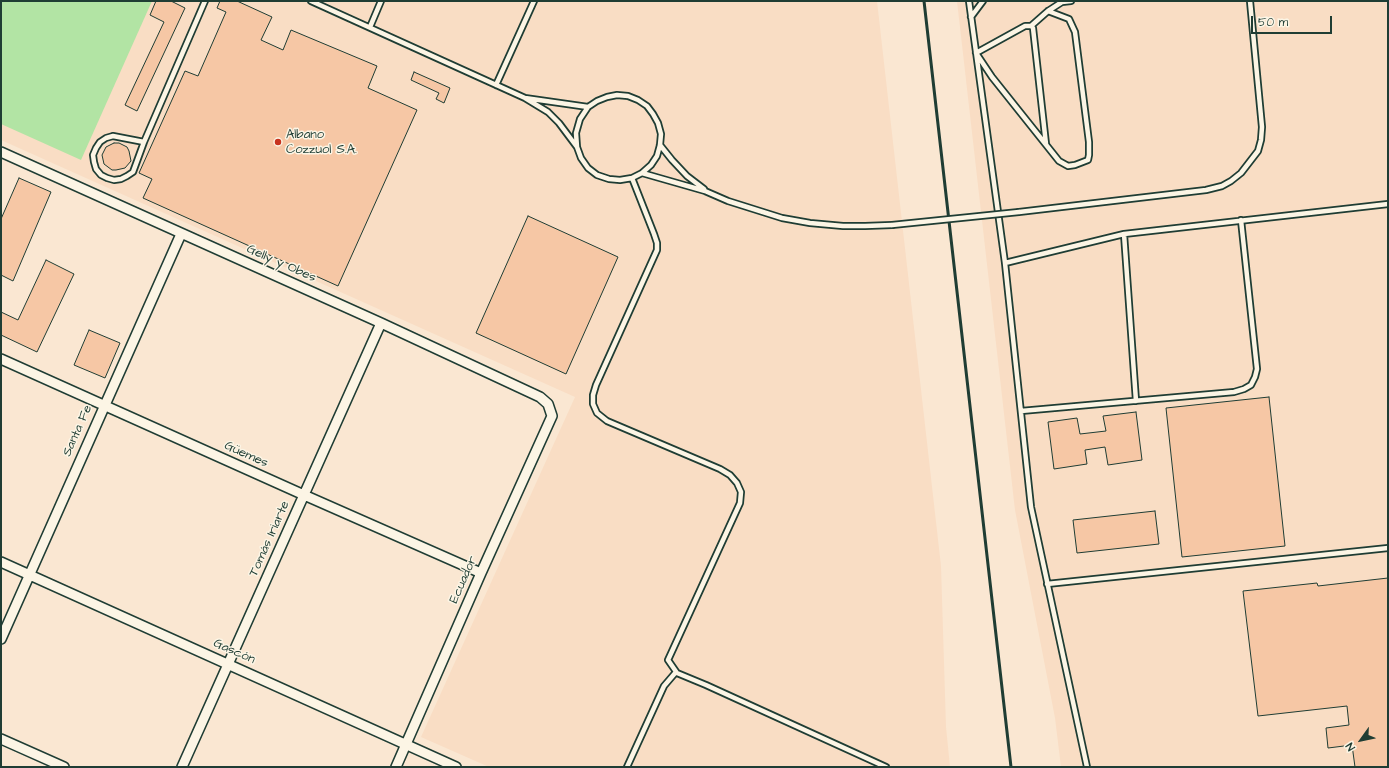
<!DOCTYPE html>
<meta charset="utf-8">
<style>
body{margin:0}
#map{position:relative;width:1389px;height:768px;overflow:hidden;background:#fae7d2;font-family:"Architects Daughter",sans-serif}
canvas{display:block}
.frame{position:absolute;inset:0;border:2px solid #1f3d34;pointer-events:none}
.north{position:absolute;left:1341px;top:720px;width:40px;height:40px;-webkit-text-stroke:3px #fcf5e5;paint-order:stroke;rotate:237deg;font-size:11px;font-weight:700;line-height:16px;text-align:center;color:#1f3d34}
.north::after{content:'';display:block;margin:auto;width:14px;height:18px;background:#1f3d34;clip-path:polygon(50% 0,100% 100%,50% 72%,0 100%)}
.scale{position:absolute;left:1251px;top:16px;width:81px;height:18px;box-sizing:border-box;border:2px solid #1f3d34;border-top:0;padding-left:5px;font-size:12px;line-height:14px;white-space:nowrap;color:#1f3d34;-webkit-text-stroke:3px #fcf5e5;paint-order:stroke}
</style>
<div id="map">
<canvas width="1389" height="768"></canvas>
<div class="frame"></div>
<div class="north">N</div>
<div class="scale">50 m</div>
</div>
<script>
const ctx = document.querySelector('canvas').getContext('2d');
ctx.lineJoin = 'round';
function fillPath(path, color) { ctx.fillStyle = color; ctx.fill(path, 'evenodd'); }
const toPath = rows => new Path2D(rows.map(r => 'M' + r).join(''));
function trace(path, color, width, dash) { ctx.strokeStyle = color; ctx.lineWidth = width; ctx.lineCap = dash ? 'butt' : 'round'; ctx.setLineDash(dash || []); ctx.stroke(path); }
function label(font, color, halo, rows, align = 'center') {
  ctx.font = font + ' "Architects Daughter",sans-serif'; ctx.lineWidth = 3; ctx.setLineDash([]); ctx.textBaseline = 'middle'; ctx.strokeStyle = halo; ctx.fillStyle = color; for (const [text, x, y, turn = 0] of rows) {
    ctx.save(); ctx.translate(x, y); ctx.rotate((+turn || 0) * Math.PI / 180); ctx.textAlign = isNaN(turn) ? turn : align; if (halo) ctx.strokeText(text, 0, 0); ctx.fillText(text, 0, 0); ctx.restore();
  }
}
const built = toPath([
 [1,1,877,1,941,566,946,727,950,767,489,767,421,737,575,397,1,140],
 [957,1,1388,1,1388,767,1061,767,1055,718,1015,510]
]);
const green = toPath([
 [1,1,152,1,81,160,1,124]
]);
const building = toPath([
 [156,1,171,1,185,8,137,111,125,105,164,22,150,15,156,1],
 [220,1,237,1,272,17,261,40,283,50,291,30,377,66,368,88,417,110,338,286,143,198,152,179,139,173,185,71,198,76,226,12,217,8,220,1],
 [414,72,450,88,444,103,436,99,439,93,411,80,414,72],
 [114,143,119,143,127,147,129,151,131,161,125,168,116,170,112,170,104,164,102,155,106,147,114,143],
 [19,178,51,192,13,281,1,275,1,219,19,178],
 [528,216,618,257,566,374,476,333,528,216],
 [46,260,74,274,37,352,1,335,1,312,18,320,46,260],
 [89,330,120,343,105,378,74,365,89,330],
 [1269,397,1285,546,1182,557,1166,408,1269,397],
 [1136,412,1142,460,1108,465,1105,447,1085,450,1087,464,1054,469,1048,422,1077,418,1080,434,1106,431,1103,416,1136,412],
 [1155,511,1159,544,1077,553,1073,520,1155,511],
 [1388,578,1388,767,1355,767,1352,745,1328,748,1326,728,1349,725,1347,706,1258,716,1243,591,1317,583,1318,586,1388,578]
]);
const service = toPath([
 [311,1,525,98],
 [969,1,1005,263,1031,507,1087,767],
 [971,17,983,1],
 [1031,26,1048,11,1062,2,1071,1],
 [370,27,381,1],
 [496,85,534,1],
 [113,136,144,142,133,172,127,176,121,179,114,180,107,178,101,175,96,169,94,162,93,155,96,148,100,142,106,138,113,136],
 [144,142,205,1],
 [1046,144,1033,28,1031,26,1025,26,976,53,992,77,1059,161,1068,166,1075,165,1088,160,1089,155,1089,142,1075,32,1069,19,1048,11],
 [660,145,672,160,687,176,704,189],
 [577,147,576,133,580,119,588,107,597,101,607,97,617,95,628,96,638,100,647,106,653,114,658,123,661,134,660,145,657,156,651,165,642,173,632,178,620,180,609,179,597,175,588,168,581,158,577,147,559,123,548,112,525,98,588,107],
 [642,173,705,191,728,201,782,218,810,223,843,226,865,226,892,225],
 [632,178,654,234,657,243,657,250,596,385,593,395,593,404,597,413,607,421,720,469,730,475,737,483,741,492,740,503,668,660,677,673,706,685,886,767],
 [1019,212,1206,190,1222,186,1231,181,1241,173,1258,151,1261,140,1262,127,1250,1],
 [1124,234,1136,401],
 [1005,263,1124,234,1388,204],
 [1021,411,1234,392,1244,389,1251,385,1255,377,1257,369,1241,220],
 [1047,584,1388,548],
 [627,767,664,686,676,672]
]);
const minor = toPath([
 [1,152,381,323,540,397,548,404,552,416,481,573,396,767],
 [1,359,304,495,481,573],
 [1,562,456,767],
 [1,639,181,234],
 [1,739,64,767],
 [182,767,381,323]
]);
const rail = toPath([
 [924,1,1011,767]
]);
const serviceBridge = toPath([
 [892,225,1019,212]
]);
const markers = [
 [278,142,4,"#c8321e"]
];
const poiNames = [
 ["Albano",286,135],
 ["Cozzuol S.A.",286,150]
];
const streetNames = [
 ["Gelly y Obes",281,264,24],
 ["Santa Fe",78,431,-66],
 ["Güemes",246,455,24],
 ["Tomás Iriarte",270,539,-66],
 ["Ecuador",464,580,-66],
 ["Gascón",234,652,24]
];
fillPath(built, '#f9ddc4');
fillPath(green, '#b2e4a4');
fillPath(building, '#f6c7a5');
trace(building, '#1f3d34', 1);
trace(service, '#1f3d34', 8);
trace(minor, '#1f3d34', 12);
trace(service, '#fcf5e5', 4.5);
trace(minor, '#fcf5e5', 9);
trace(rail, '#1f3d34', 3);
trace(serviceBridge, '#1f3d34', 8, []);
trace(serviceBridge, '#fcf5e5', 4.5);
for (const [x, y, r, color] of markers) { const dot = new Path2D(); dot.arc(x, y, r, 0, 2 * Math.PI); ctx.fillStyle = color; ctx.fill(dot); trace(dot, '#fcf5e5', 1.5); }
label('13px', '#1f3d34', '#fcf5e5', poiNames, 'left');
label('13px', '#1f3d34', '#fcf5e5', streetNames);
</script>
